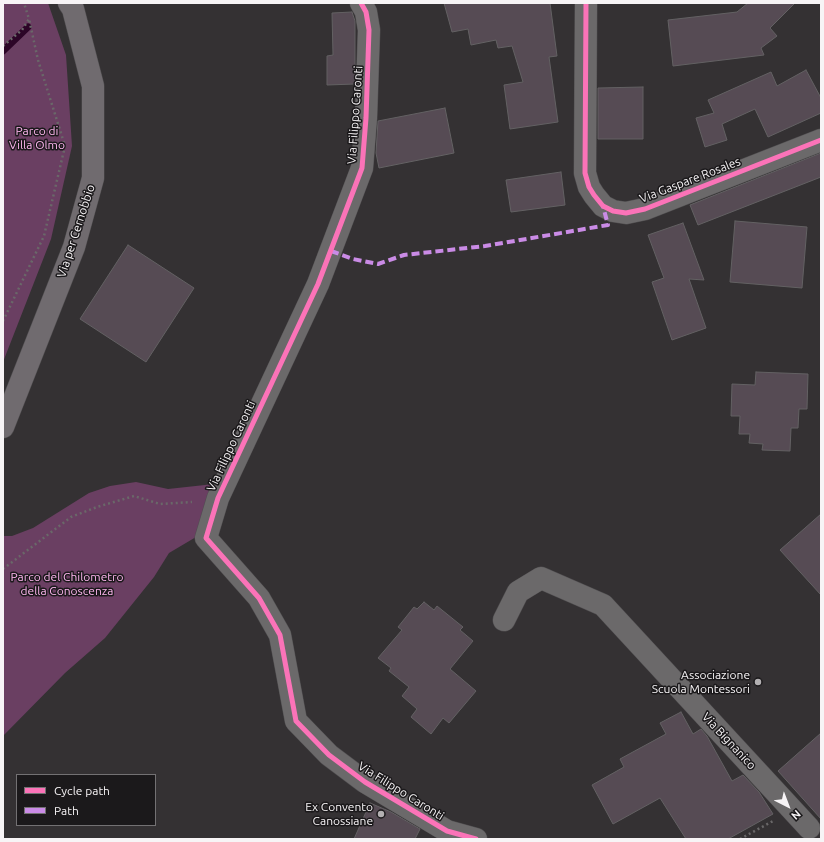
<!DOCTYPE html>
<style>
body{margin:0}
#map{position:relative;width:824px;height:842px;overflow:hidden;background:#343133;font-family:Ubuntu,sans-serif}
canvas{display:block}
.frame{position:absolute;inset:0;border:4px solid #f7f4f6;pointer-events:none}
.legend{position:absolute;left:16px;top:774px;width:140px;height:52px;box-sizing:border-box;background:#1b191b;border:1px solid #737173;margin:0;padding:5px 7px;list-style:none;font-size:12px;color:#f7f4f6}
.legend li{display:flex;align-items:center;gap:8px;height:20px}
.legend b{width:20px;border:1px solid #737173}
.north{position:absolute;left:768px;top:786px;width:40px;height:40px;-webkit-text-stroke:3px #1b191b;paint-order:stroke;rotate:138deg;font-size:11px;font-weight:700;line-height:16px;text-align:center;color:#f7f4f6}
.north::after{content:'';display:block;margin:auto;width:14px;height:18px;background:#f7f4f6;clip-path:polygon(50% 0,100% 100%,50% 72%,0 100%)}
</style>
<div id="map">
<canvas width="824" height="842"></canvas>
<div class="frame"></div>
<ul class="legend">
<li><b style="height:5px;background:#fb73b8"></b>Cycle path</li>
<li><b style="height:5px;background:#ca8be6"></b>Path</li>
</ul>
<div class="north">N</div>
</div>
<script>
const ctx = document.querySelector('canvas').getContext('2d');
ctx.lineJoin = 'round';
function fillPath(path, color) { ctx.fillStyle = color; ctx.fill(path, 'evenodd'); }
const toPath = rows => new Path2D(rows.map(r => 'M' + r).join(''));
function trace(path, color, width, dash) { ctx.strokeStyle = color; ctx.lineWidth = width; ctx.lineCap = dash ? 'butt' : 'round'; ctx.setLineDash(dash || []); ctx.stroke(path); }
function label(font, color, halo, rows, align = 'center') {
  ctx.font = font + ' Ubuntu,sans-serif'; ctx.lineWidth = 3; ctx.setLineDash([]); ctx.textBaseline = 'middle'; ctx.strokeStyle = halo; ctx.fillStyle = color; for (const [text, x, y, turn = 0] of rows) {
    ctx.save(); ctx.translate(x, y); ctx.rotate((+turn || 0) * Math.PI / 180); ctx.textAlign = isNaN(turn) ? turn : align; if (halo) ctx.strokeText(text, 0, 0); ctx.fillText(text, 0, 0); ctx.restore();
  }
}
const green = toPath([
 [3,3,48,3,66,55,72,146,51,239,3,362],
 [136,482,168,489,214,484,196,537,169,553,154,577,105,638,65,673,3,736,3,536,12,536,33,528,89,493,110,486]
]);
const stream = toPath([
 [3,51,28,27]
]);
const building = toPath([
 [444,3,550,3,557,56,549,57,558,122,510,129,504,85,523,82,512,46,498,48,496,40,471,45,468,29,452,32,444,3],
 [748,3,795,3,770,28,777,36,761,48,764,55,673,66,668,20,737,12,748,3],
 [352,12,355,21,355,84,327,85,327,56,333,55,332,13,352,12],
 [806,70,821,98,821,113,768,137,755,109,722,124,727,140,705,147,696,118,714,113,708,100,771,72,777,86,806,70],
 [643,87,643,139,598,139,598,88,643,87],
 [445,108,454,153,379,168,376,153,378,121,445,108],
 [821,153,821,177,698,225,690,205,821,153],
 [561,172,565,205,511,212,506,180,561,172],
 [735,221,807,227,802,288,730,282,735,221],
 [683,223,704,280,689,279,706,328,672,340,652,282,664,278,648,235,683,223],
 [128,245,194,288,146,362,80,319,128,245],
 [756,372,808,374,807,409,799,409,798,428,791,428,790,451,762,450,763,444,749,443,750,434,739,434,740,416,731,416,732,384,755,385,756,372],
 [821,514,821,595,780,550,821,514],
 [424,602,434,610,437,606,463,627,460,630,473,641,450,669,476,691,449,723,443,718,431,734,411,717,417,709,402,696,409,687,389,671,391,668,378,658,402,630,398,627,414,607,417,609,424,602],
 [681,712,693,734,701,729,707,736,732,781,743,775,759,792,773,814,728,839,686,839,660,798,613,824,592,785,624,767,620,759,666,734,660,723,681,712],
 [821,733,821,819,778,771,821,733],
 [370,803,391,812,420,829,415,839,354,839,370,803]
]);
const path = toPath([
 [3,46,22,30,29,19,24,3],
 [3,321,44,236,65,146,38,60,29,19],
 [3,569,71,517,97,507,134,496,160,504,192,502],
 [740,839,773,821]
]);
const street = toPath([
 [361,3,366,12,369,30,366,118,362,168,318,284,218,498,206,538,259,598,280,635,296,721,329,755,365,782,447,831,476,839],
 [586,3,585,173,589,187,594,195,603,206,613,211,626,213,645,209,821,140],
 [504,620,518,592,541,578,603,605,809,828]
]);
const secondary = toPath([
 [3,427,74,247,93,178,93,86,73,9,69,3]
]);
const quiet = toPath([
 [331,251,353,259,378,264,404,255,485,246,608,225,603,206]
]);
const cycleway = toPath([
 [361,3,366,12,369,30,366,118,362,168,318,284,218,498,206,538,259,598,280,635,296,721,329,755,365,782,447,831,476,839],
 [586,3,585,173,589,187,594,195,603,206,613,211,626,213,645,209,821,140]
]);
const markers = [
 [758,682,4,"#b3b0b2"],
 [381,814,4,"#b3b0b2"]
];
const streetNames = [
 ["Via Filippo Caronti",355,115,-86],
 ["Via Gaspare Rosales",690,180,-21],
 ["Via per Cernobbio",76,231,-72],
 ["Via Filippo Caronti",231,446,-65],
 ["Via Bignanico",729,741,47],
 ["Via Filippo Caronti",401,791,32]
];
const parkNames = [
 ["Parco di",37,131],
 ["Villa Olmo",37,145],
 ["Parco del Chilometro",67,577],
 ["della Conoscenza",67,591]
];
const poiNames = [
 ["Associazione",750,675],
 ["Scuola Montessori",750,689],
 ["Ex Convento",373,807],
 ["Canossiane",373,821]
];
fillPath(green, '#6a3f62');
trace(stream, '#2c0527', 7);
fillPath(building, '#564b54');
trace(building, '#636163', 1);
trace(street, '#504e50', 23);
trace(secondary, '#504e50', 23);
trace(path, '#6a6869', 2.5, [2, 3]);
trace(street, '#6b696a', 22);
trace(secondary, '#706b6f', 22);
trace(quiet, '#ca8be6', 4, [8, 4]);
trace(cycleway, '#fb73b8', 5);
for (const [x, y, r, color] of markers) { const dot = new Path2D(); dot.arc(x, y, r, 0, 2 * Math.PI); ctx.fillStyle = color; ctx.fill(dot); trace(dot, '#1b191b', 1.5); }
label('12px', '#f7f4f6', '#1b191b', streetNames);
label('12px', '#feb6ef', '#1b191b', parkNames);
label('12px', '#f7f4f6', '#1b191b', poiNames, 'right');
</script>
